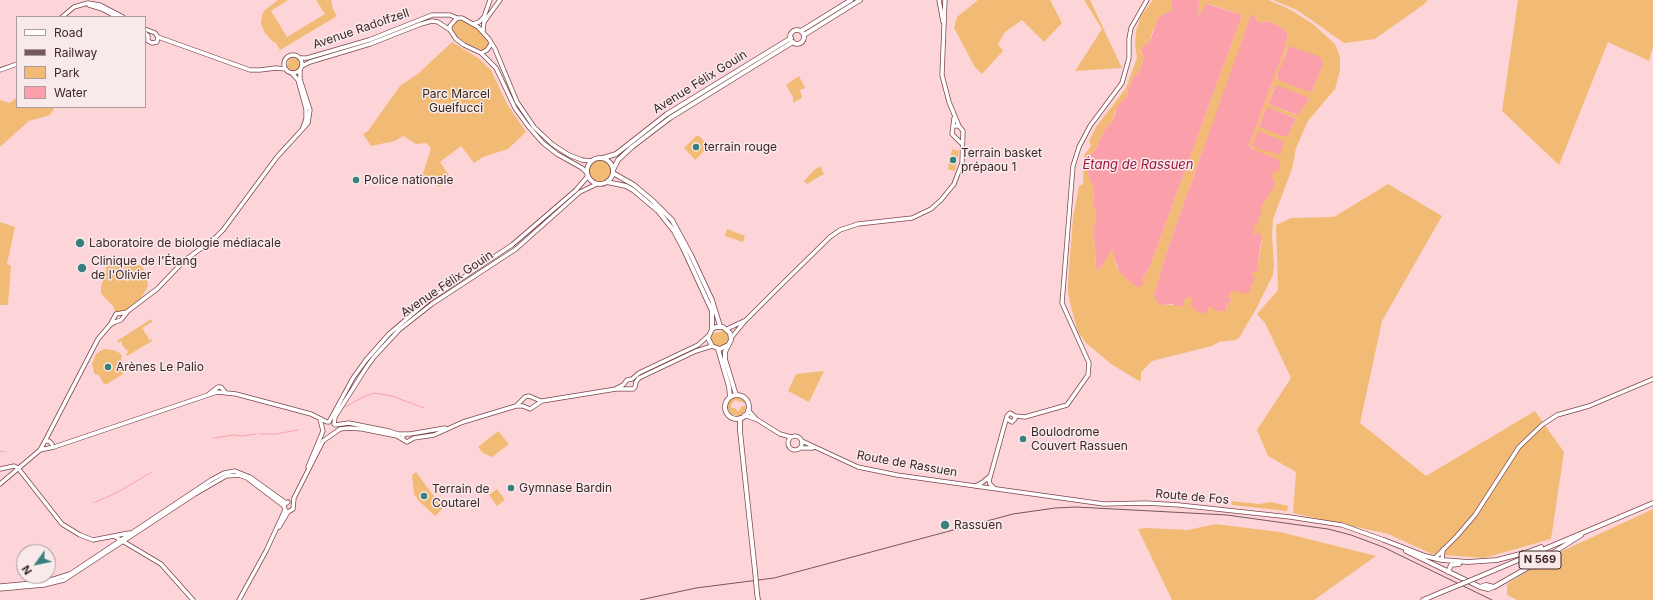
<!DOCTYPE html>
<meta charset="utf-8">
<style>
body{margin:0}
#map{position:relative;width:1653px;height:600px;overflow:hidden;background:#fdd5d8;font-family:Inter,sans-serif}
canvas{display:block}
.legend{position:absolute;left:16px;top:16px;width:130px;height:92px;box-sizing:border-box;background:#f8eaeb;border:1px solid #ae9c9d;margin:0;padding:5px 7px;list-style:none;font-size:12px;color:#3f2629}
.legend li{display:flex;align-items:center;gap:8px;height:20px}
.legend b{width:20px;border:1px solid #ae9c9d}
.north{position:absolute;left:16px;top:544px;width:40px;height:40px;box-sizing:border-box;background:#f8eaeb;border:1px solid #ae9c9d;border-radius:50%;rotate:237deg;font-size:11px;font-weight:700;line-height:16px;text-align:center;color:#3f2629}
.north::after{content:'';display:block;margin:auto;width:14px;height:18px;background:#38807d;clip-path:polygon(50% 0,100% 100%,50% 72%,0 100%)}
</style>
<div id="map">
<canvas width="1653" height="600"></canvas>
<ul class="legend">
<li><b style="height:5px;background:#fff"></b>Road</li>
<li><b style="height:5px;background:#75585b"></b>Railway</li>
<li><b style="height:11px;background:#f2bb75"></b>Park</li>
<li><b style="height:11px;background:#fb9fab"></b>Water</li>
</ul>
<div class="north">N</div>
</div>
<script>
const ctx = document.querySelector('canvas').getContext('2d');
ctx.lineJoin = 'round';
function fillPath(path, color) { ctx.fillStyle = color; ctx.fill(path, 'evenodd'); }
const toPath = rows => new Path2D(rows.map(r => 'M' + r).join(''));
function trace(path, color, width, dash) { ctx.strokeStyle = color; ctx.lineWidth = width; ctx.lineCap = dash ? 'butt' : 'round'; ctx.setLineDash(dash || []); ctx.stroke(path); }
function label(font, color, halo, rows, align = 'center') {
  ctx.font = font + ' Inter,sans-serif'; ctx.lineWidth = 3; ctx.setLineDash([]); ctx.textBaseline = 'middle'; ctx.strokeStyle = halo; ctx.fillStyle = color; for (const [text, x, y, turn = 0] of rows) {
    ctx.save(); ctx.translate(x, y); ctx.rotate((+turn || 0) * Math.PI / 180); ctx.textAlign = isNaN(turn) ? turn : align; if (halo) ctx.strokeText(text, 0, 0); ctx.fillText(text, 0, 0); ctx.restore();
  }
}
const green = toPath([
 [278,0,288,0,271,11,287,37,325,14,316,0,331,0,333,9,337,16,280,50,276,43,272,41,265,33,261,24,262,15,264,11],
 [978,0,1050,0,1062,23,1044,42,1022,20,1005,32,998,44,1003,51,982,74,975,67,954,28,957,17],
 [1084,0,1090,0,1122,68,1075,71,1102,29],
 [1153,0,1172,0,1172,10,1170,12,1164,14,1152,32,1150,41,1141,52,1142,55,1144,55,1144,59,1138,73,1134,76,1129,87,1127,96,1115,112,1113,121,1106,127,1095,150,1092,154,1086,156,1089,178,1094,188,1093,204,1096,214,1094,231,1096,269,1099,270,1112,249,1114,251,1113,255,1117,268,1132,284,1142,280,1149,269,1242,15,1212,5,1207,4,1204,6,1203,9,1198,16,1199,0,1269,0,1291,10,1313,24,1335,44,1340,57,1340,70,1335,89,1308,121,1296,148,1292,169,1273,219,1272,235,1274,265,1273,275,1256,309,1239,338,1235,340,1219,342,1212,346,1152,361,1141,372,1141,380,1139,381,1111,364,1086,343,1078,332,1071,307,1068,292,1068,282,1073,218,1079,186,1083,184,1084,155,1091,146,1089,141,1096,127,1126,88,1137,58,1135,44,1136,31,1141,16],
 [1256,18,1257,21,1259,22,1263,23,1267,21,1277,25,1286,31,1288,35,1282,56,1249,145,1275,172,1270,175,1275,182,1274,187,1261,206,1261,212,1258,223,1254,225,1254,237,1257,232,1262,241,1257,268,1251,274,1253,276,1253,282,1252,284,1231,292,1229,296,1232,302,1227,303,1227,308,1210,307,1209,310,1193,298,1188,297,1185,299,1183,302,1175,305,1163,305,1154,295,1168,248,1200,158],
 [1287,49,1322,60,1323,64,1312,91,1277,78],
 [1274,88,1309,99,1297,115,1268,104],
 [1266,108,1270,108,1296,119,1287,136,1259,126],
 [1273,0,1428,0,1423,5,1375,39,1344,43,1297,10],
 [1518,0,1653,0,1653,47,1649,61,1608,42,1559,165,1502,111],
 [460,19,479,30,488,39,489,46,484,51,469,45,455,35,452,27,455,20],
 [452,42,478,58,491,70,507,104,526,132,508,149,483,157,474,163,461,146,440,162,451,178,440,187,421,180,431,148,426,143,416,144,403,136,395,141,371,146,363,134,368,131,400,86,419,73],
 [293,57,297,58,300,62,300,66,296,71,291,71,287,66,289,59],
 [799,76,805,88,800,90,802,98,793,103,793,97,786,85],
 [17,97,17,107,55,107,50,115,29,121,0,147,0,100,10,103],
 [696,136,699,136,709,146,695,160,684,148],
 [952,149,959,151,955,171,948,169],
 '589 171a11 11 0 1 1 22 0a11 11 0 1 1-22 0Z',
 [820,166,824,174,807,184,804,181,813,171],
 [1388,184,1442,216,1382,321,1360,423,1426,476,1535,411,1564,452,1551,539,1484,558,1432,554,1388,534,1293,513,1296,472,1268,456,1257,430,1291,378,1265,323,1257,314,1278,290,1276,225,1291,218,1334,217],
 [0,222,15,227,7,264,11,266,8,305,0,305],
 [727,229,745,236,743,242,725,236],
 [107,262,123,267,128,265,141,265,147,275,148,286,141,298,127,309,117,313,115,312,113,306,103,296,101,292,101,287,106,271],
 [151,319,152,322,142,328,148,337,149,340,151,339,152,341,127,356,126,354,128,352,122,345,122,341,118,343,117,341],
 [723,329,728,334,729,339,727,344,720,347,713,344,710,338,713,333,721,332],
 [104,349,113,350,120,353,122,357,121,358,124,367,123,374,107,384,104,384,98,374,96,375,94,373,92,364,96,354],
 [824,371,809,402,788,391,796,374],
 [736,397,744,400,745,403,735,400,732,403,731,408,735,408,738,412,742,406,746,406,744,413,738,416,731,414,727,408,729,401],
 [498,431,509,444,492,457,483,453,478,447],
 [416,472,441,506,442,509,435,516,419,501,414,494,412,475],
 [497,489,505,500,497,506,489,495],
 [1231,501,1259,504,1271,502,1288,506,1287,511,1232,505],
 [1653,509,1653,600,1517,600,1507,595,1507,584,1556,554],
 [1215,524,1280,532,1376,556,1314,600,1172,600,1138,529,1146,528,1188,530]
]);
const water = toPath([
 [1172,0,1199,0,1198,16,1203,9,1204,6,1207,4,1242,15,1149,269,1142,280,1143,285,1138,287,1132,284,1119,271,1113,255,1114,251,1112,249,1099,270,1096,269,1094,231,1096,214,1093,204,1094,188,1089,178,1086,156,1089,154,1092,154,1095,150,1106,127,1113,121,1117,107,1127,96,1129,87,1134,76,1138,73,1144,59,1144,55,1142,55,1142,47,1147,44,1150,41,1158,18,1172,10],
 [1251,15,1255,17,1257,21,1259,22,1263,23,1267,21,1277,25,1286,31,1288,35,1282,56,1249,145,1252,149,1280,160,1280,166,1279,169,1271,175,1275,182,1274,187,1261,206,1262,209,1258,223,1254,226,1254,236,1258,231,1262,237,1258,261,1258,270,1251,274,1255,278,1248,294,1235,291,1231,292,1229,296,1232,302,1227,303,1226,311,1215,311,1212,307,1210,307,1206,313,1200,313,1192,307,1191,303,1193,298,1188,297,1185,299,1182,306,1179,307,1172,304,1163,305,1159,304,1154,295,1168,248],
 [1289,46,1319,56,1322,60,1323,64,1312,91,1310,92,1278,80,1278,73],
 [1276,85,1308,97,1309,99,1305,105,1298,115,1268,104],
 [1266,108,1270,108,1296,119,1287,136,1285,137,1259,127],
 [1258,131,1283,141,1284,143,1280,155,1252,147]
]);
const stream = toPath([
 [345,407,365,396,375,393,392,396,424,408],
 [259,434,276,434,298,430],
 [213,438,234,435,241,436,256,434],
 [0,451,4,452],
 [93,503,116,493,152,472]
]);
const tertiary = toPath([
 [292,73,298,80,306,109,306,119,303,127],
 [110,325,115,322,121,320,128,311,157,289,184,261,215,238,223,230,277,157,308,123,310,110,300,79,300,71],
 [1015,416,1025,417,1067,405,1088,375,1089,363,1062,303,1073,166,1079,147,1090,126,1122,83,1129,58,1129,39,1131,28,1147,0],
 [45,441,98,339,110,325,116,314,127,312],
 [18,468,62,524,80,535,93,540,129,533],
 [976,486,983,482,990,476],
 [994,488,990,484,989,481,1007,416,1010,413,1015,416,1015,419,1012,422,1007,419],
 [114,536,161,564,193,600],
 [1435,558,1457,536,1475,515,1519,447,1542,425,1557,415,1589,406,1653,379],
 [1442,560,1443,549],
 [0,586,44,582,70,574,211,480,224,473,235,471,250,477,286,503],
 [0,589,44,585,64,580,195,494,226,476,239,475,247,478,284,506]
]);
const secondary = toPath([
 [939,0,943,22],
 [945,0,942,75,949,102,959,126],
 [89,5,102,9,117,17],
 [62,17,74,7,88,3,100,5,123,17],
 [473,24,479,22,484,17,490,0],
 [145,29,155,33,158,37],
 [450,30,450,26,457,18],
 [483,31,484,22,500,0],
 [145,33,148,36,148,41,152,43,157,42,158,37],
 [158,37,250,70,260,70,276,68,286,69],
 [481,53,487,50,491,44],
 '284 64a9 9 0 1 1 18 0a9 9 0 1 1-18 0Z',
 [300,58,307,58,369,40,432,15,450,15,457,18,462,18,478,27,489,39,495,49,517,102,534,127,552,144,569,155,582,160,592,161],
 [302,66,310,62,370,44,421,24,432,21,438,22,450,30,456,39,464,45,481,53,496,68,515,108,528,126,543,143,557,154,582,168,587,173],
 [0,70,17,64],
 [954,118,952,134,961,143],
 [727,329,744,321],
 [731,338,745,321,776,290,830,237,840,230,858,224,912,218,931,209,941,200,954,184,962,163,963,131,959,126,954,126],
 [617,388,623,385,627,380,632,379,639,373,698,345,708,336],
 [209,394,218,387,221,387,225,392],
 [516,406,525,397,529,396,541,401],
 [748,410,756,419,780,434,791,437],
 [744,415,755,419],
 [329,422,353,378,366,360,389,334,429,300,512,245,576,190,588,176],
 [334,424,335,417,366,368,374,357,399,330,432,304,516,249,580,192,597,184],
 [335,425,349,423,389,431,398,434,410,434,445,428],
 [404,434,402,439,407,442,414,438,434,435,463,422,516,406,523,406,530,409,542,401,616,389,633,389,635,387,636,382,639,378,696,351,712,346],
 '788 443a7 7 0 1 1 14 0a7 7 0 1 1-14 0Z',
 [802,441,858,467,897,475,1104,504,1146,503,1179,505,1290,517,1342,525,1384,540],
 [800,448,813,448],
 [40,450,54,447,217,392,236,394,311,414,327,422],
 [308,467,323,431,320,419],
 [0,469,14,466,18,468],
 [0,484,40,450,45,441,49,441,52,444],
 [288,502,285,504,284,507,286,511,288,512,293,509,294,498,323,441,340,429,349,428,362,429,397,436,402,439],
 [279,527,288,512],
 [239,600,266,551,285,510]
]);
const primary = toPath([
 '790 37a7 7 0 1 1 14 0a7 7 0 1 1-14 0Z',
 [801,31,851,0],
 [804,35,860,0],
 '587 171a13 13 0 1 1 26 0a13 13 0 1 1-26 0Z',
 [603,158,616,154,667,114,791,38],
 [613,170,618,160,632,147,670,118,793,42],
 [613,173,634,185,652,200,672,220,691,255,712,300,720,326],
 [607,182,626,186,633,190,658,211,674,231,683,248,712,311,712,329],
 [728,345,720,349,712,346,708,338,712,329,716,327,723,327,730,333,731,340,725,352,725,359,736,395],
 [718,349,729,387,730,397],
 '725 407a12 12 0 1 1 24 0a12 12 0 1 1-24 0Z',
 [740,418,740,431,755,571],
 [1384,540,1425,556,1442,560,1468,562,1497,560,1528,552,1541,547],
 [1406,551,1480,587,1488,589,1494,587,1486,585,1480,587],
 [1448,572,1451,565,1459,564],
 [1476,578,1653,503],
 [1494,587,1548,556,1581,535],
 [757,593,758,600],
 [1423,600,1442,592]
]);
const rail = toPath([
 [640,600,696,588,774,578,1013,514,1055,508,1076,507,1227,515,1328,529,1351,535,1383,547,1492,600]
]);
const primaryBridge = toPath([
 [755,571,757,593],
 [1442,592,1476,578]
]);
const markers = [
 [696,147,4,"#38807d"],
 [953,160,4,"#38807d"],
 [356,180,4,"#38807d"],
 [80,243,5,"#38807d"],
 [82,268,5,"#38807d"],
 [108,367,4,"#38807d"],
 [1023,439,4,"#38807d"],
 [511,488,4,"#38807d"],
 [424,496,4,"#38807d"],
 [945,525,5,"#38807d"]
];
const shields = [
 [1540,560,42]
];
const shieldNames = [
 ["N 569",1540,560]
];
const streetNames = [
 ["Avenue Radolfzell",361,29,-19],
 ["Avenue Félix Gouin",700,82,-32],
 ["Avenue Félix Gouin",447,284,-34],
 ["Route de Rassuen",907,464,10],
 ["Route de Fos",1192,497,5]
];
const parkNames = [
 ["Parc Marcel",456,94],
 ["Guelfucci",456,108]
];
const poiNames = [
 ["terrain rouge",704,147],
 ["Terrain basket",961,153],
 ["prépaou 1",961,167],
 ["Police nationale",364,180],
 ["Laboratoire de biologie médiacale",89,243],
 ["Clinique de l'Étang",91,261],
 ["de l'Olivier",91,275],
 ["Arènes Le Palio",116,367],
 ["Boulodrome",1031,432],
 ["Couvert Rassuen",1031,446],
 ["Gymnase Bardin",519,488],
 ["Terrain de",432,489],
 ["Coutarel",432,503],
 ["Rassuen",954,525]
];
const waterNames = [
 ["Étang de Rassuen",1138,165]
];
fillPath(green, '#f2bb75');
fillPath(water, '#fb9fab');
trace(stream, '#fb9fab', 1);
trace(tertiary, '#7d464d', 5);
trace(secondary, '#7d464d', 5);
trace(primary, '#7d464d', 5.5);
trace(tertiary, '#fff', 3.5);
trace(secondary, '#fff', 3.5);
trace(primary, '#fff', 4);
trace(rail, '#75585b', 1);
trace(primaryBridge, '#7d464d', 5.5, []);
trace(primaryBridge, '#fff', 4);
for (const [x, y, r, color] of markers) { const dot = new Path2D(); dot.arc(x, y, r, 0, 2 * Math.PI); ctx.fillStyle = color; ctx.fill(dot); trace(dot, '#f8eaeb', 1.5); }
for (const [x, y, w] of shields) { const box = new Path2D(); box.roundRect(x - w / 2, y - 9, w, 18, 3); ctx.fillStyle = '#f8eaeb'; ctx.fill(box); trace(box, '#3f2629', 1); }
label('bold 11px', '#3f2629', null, shieldNames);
label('12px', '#3f2629', '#f8eaeb', streetNames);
label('12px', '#352818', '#f8eaeb', parkNames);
label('12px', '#3f2629', '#f8eaeb', poiNames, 'left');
label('italic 13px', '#9d153d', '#f8eaeb', waterNames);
</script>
